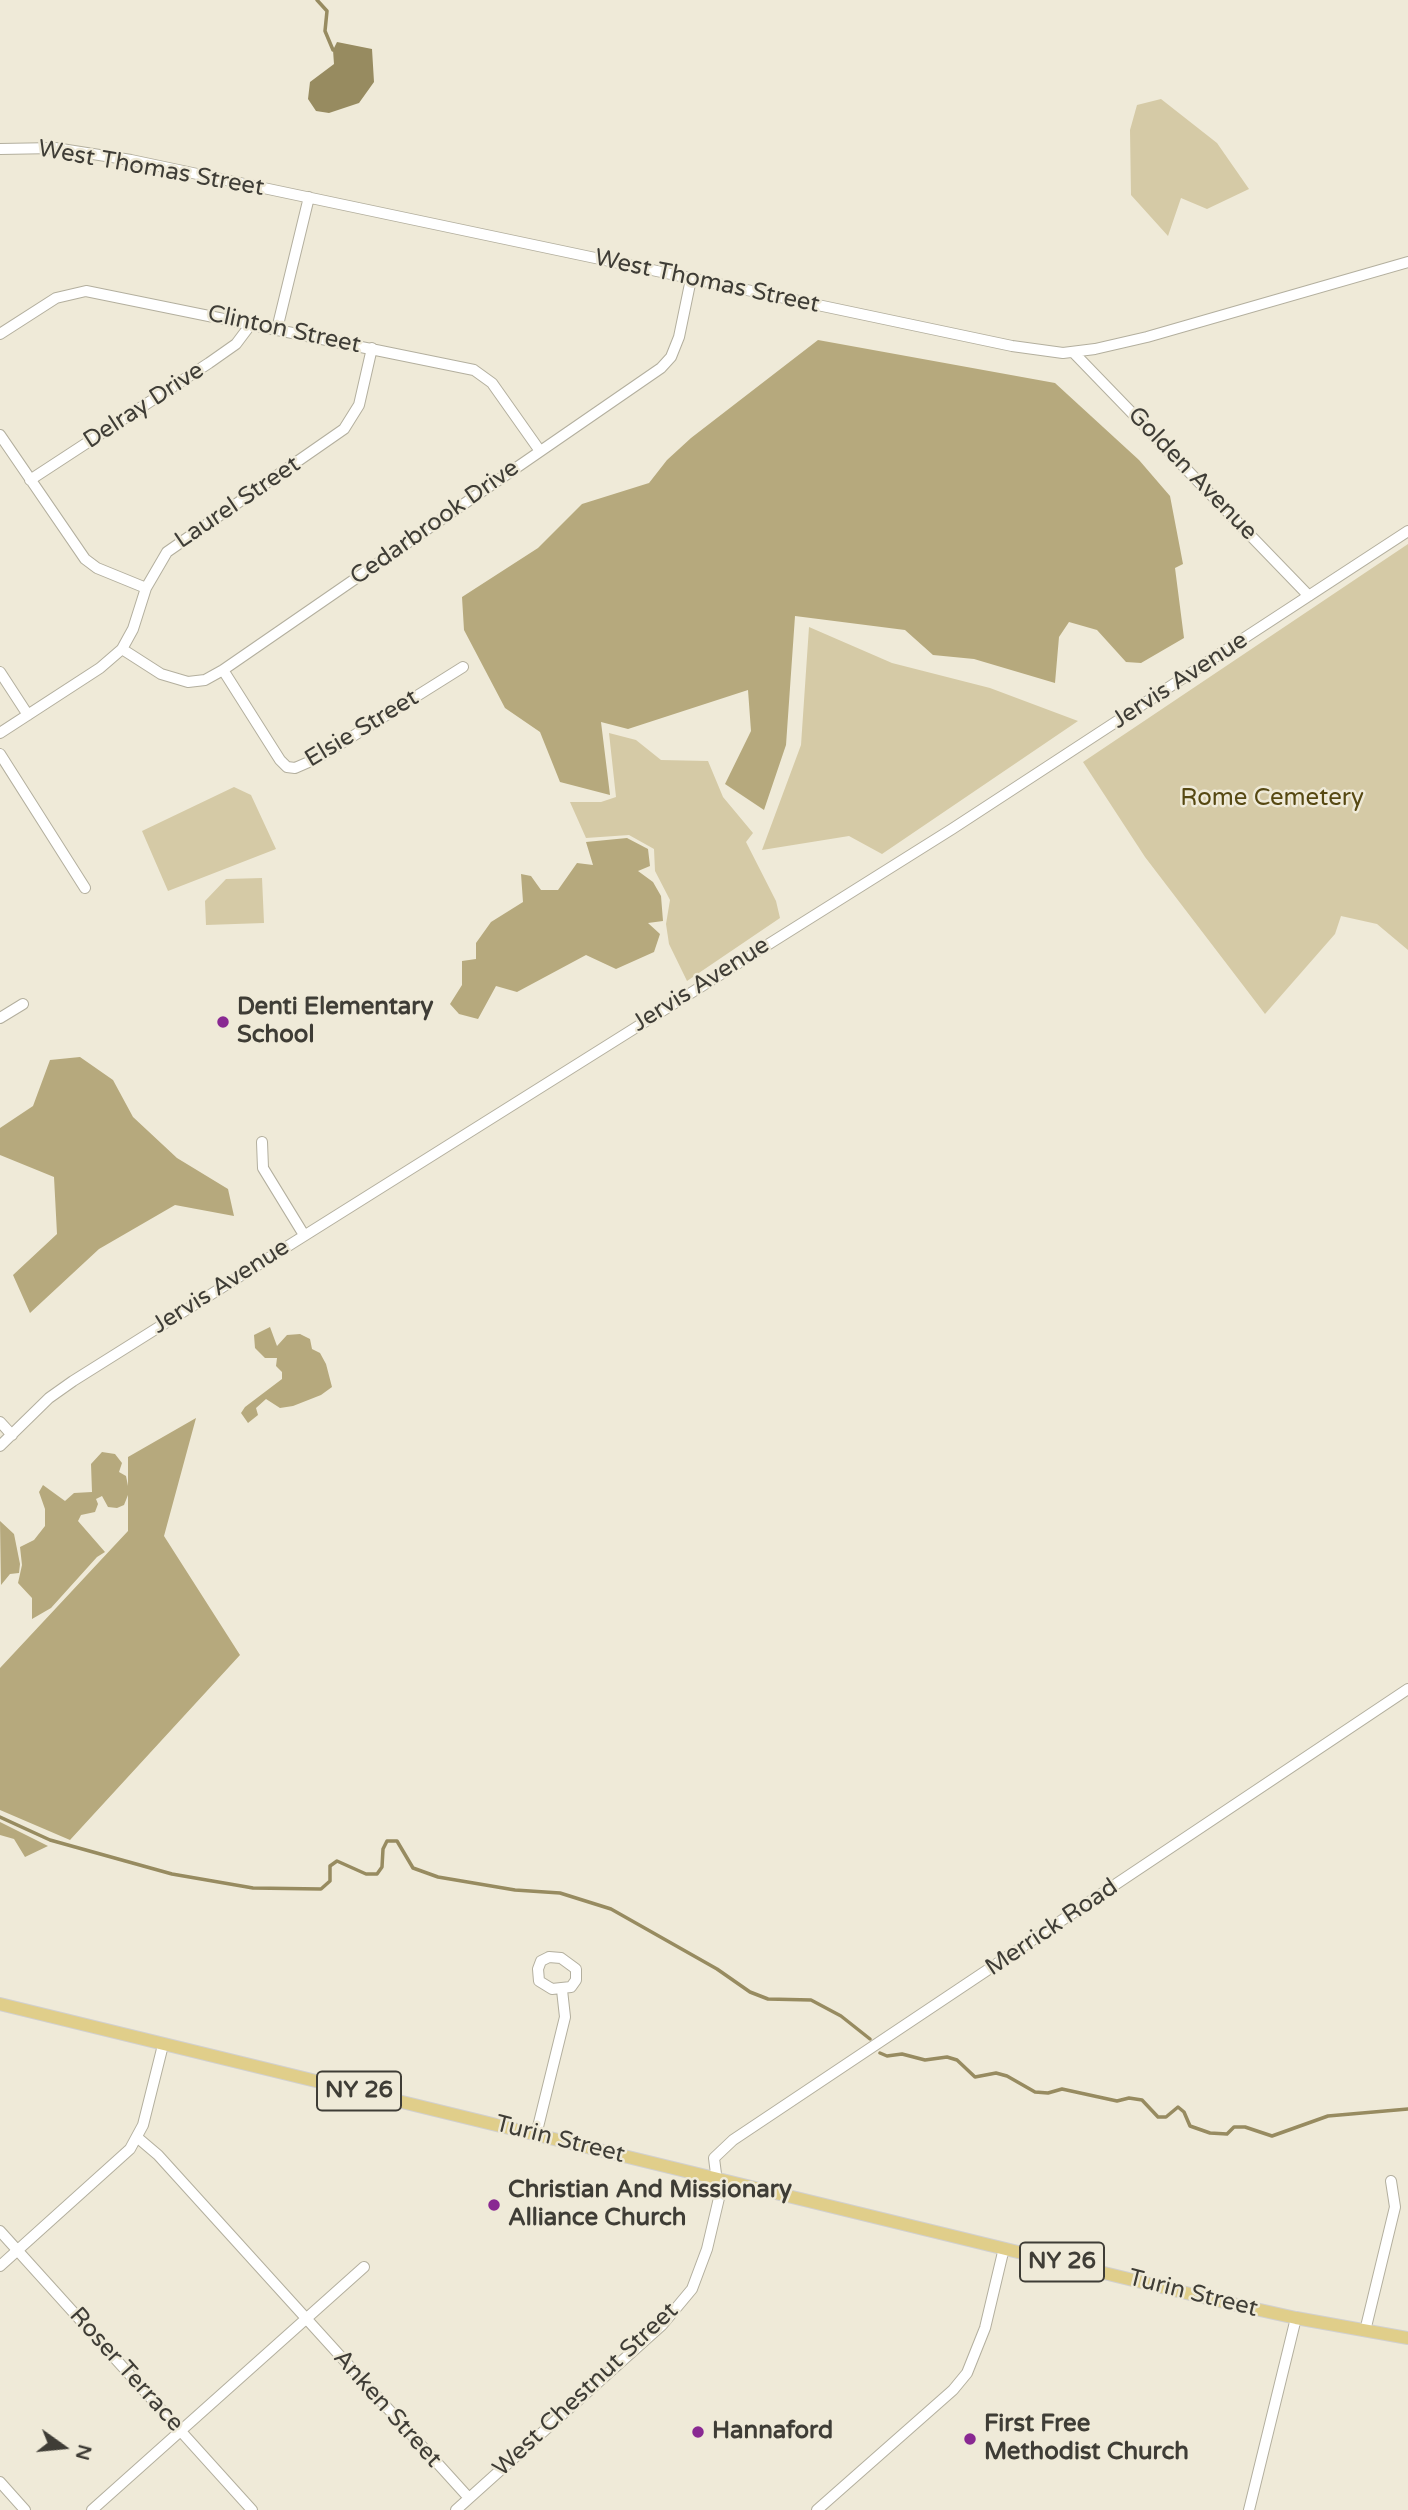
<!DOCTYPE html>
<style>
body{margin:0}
#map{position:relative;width:1408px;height:2510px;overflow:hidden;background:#efead8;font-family:"Varela Round",sans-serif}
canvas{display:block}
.north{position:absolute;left:28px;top:2412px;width:70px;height:70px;-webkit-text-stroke:5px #efead8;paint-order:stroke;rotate:105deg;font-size:19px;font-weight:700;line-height:28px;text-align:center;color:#3f3d36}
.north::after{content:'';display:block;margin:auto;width:24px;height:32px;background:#3f3d36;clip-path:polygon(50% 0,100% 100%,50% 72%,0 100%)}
</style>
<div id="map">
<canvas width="1408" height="2510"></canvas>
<div class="north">N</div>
</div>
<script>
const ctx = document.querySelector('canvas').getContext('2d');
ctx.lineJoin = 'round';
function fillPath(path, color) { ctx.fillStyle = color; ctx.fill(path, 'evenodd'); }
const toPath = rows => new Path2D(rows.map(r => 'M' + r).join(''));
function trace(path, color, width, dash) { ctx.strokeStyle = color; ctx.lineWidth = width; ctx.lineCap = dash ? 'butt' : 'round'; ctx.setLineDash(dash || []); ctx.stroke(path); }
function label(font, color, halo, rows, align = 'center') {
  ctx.font = font + ' "Varela Round",sans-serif'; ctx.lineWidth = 5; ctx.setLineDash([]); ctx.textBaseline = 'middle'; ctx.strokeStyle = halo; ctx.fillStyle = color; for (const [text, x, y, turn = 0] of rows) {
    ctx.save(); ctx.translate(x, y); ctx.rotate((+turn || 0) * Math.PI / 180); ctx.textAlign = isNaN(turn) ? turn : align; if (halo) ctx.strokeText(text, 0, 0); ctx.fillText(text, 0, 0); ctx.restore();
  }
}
const green = toPath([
 [1161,99,1217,143,1249,189,1207,209,1181,198,1168,236,1131,195,1130,130,1137,105],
 [1408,544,1408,950,1377,924,1341,916,1335,934,1265,1014,1145,857,1083,762],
 [809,627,892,663,990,688,1078,721,882,854,849,836,762,850,801,745],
 [609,733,636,740,661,760,708,761,723,797,753,833,746,842,776,901,780,918,687,981,669,944,666,924,670,900,655,871,654,849,629,835,586,838,570,802,601,802,616,797],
 [234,787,251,795,276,849,168,891,142,831],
 [262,878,264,923,206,925,205,901,226,879]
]);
const forest = toPath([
 [818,340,1055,383,1139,460,1170,496,1183,564,1175,568,1184,638,1141,663,1126,662,1097,630,1069,622,1059,637,1055,683,974,659,933,655,905,630,795,616,786,745,764,810,725,784,751,731,748,690,628,729,601,722,610,795,560,782,540,732,505,708,464,630,462,597,538,548,582,504,649,483,667,460,691,438],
 [627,838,648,849,650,866,638,871,653,882,661,896,663,921,648,923,660,934,654,952,616,969,586,955,517,992,496,986,478,1019,459,1014,450,1004,462,985,462,961,476,959,476,943,491,922,523,902,521,874,531,876,541,890,558,890,577,863,593,865,586,842],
 [80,1057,113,1080,133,1117,177,1158,228,1189,234,1216,175,1205,99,1249,30,1313,13,1275,57,1234,54,1177,0,1155,0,1128,33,1106,50,1060],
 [270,1327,277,1346,287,1335,300,1334,310,1339,312,1349,320,1353,326,1364,332,1387,321,1395,293,1406,280,1408,266,1399,256,1408,258,1415,248,1423,241,1413,245,1407,282,1379,282,1372,276,1366,277,1358,265,1358,255,1348,254,1335],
 [196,1418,164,1536,240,1655,70,1840,0,1810,0,1668,128,1531,128,1495,124,1505,117,1508,108,1507,102,1496,96,1499,98,1504,95,1512,81,1515,78,1521,105,1552,97,1557,51,1608,32,1619,32,1598,18,1583,22,1565,20,1547,34,1540,45,1526,45,1509,39,1492,43,1485,65,1501,74,1493,92,1492,91,1464,102,1452,115,1454,122,1463,119,1472,126,1476,128,1486,128,1457],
 [0,1521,14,1534,20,1564,19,1573,10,1574,1,1585],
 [0,1822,48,1846,25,1857,14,1839,0,1835]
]);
const water = toPath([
 [337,42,372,49,374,82,359,103,329,113,316,111,308,99,310,82,334,64,333,50]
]);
const stream = toPath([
 [317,0,327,11,325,31,333,50],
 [0,1817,50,1840,172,1874,253,1888,321,1889,330,1881,330,1866,337,1861,366,1874,377,1874,382,1867,383,1849,387,1841,397,1841,413,1868,438,1877,515,1890,560,1893,611,1909,717,1969,750,1992,768,1999,811,2000,841,2016,870,2039],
 [880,2053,887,2056,902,2054,925,2060,947,2057,957,2060,975,2077,996,2073,1007,2076,1035,2092,1048,2093,1062,2089,1117,2101,1129,2098,1142,2100,1158,2117,1166,2117,1178,2107,1184,2112,1190,2126,1210,2133,1227,2134,1234,2127,1245,2127,1272,2136,1328,2116,1408,2109]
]);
const minor = toPath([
 [0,149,55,148,131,160,1012,346,1063,353,1095,349,1147,337,1408,262],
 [277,329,309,197],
 [0,334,56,298,86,291,474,370,492,383,540,451],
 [1073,352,1309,596],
 [0,435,85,559,97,568,146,588],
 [30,480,209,363,236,344,251,324],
 [122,649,161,674,188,682,205,680,223,670,661,368,671,357,679,337,691,279],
 [223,670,280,760,287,767,295,768,318,758,463,667],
 [0,672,28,715],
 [0,733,100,668,122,649,133,629,146,588,167,552,344,429,359,405,372,348],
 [0,754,85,888],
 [0,1018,23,1004],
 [262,1142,263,1168,304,1235],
 [0,1422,12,1435],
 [0,1446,49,1398,73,1381,952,829,1408,531],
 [549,1957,561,1958,576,1969,576,1980,571,1987,552,1989,539,1981,538,1969,541,1961,549,1957],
 [536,2135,565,2017,562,1990],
 [138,2138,158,2155,469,2498],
 [0,2231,252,2510],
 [0,2266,130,2149,143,2125,163,2045],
 [1365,2331,1395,2207,1391,2181],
 [0,2482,25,2510],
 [92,2510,364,2267],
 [456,2510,662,2325,692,2289,707,2249,719,2198,714,2158,733,2140,1408,1689],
 [817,2510,953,2390,967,2373,985,2328,1004,2248],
 [1249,2510,1296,2318]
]);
const major = toPath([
 [0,2004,1215,2300,1296,2318,1408,2338]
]);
const markers = [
 [223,1022,7,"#892992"],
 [494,2205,7,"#892992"],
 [698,2432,7,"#892992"],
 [970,2439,7,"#892992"]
];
const shields = [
 [359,2091,84],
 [1062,2262,84]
];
const shieldNames = [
 ["NY 26",359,2091],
 ["NY 26",1062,2262]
];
const streetNames = [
 ["West Thomas Street",151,169,10],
 ["West Thomas Street",707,282,12],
 ["Clinton Street",284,330,12],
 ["Delray Drive",144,406,-33],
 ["Golden Avenue",1192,474,46],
 ["Laurel Street",238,503,-34],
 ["Cedarbrook Drive",435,523,-35],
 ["Jervis Avenue",1180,681,-33],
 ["Elsie Street",362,729,-31],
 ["Jervis Avenue",701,985,-32],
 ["Jervis Avenue",221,1287,-32],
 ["Merrick Road",1052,1928,-34],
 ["Turin Street",560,2140,14],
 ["Turin Street",1193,2294,14],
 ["Roser Terrace",126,2370,48],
 ["West Chestnut Street",586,2390,-43],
 ["Anken Street",387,2409,48]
];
const parkNames = [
 ["Rome Cemetery",1272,799]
];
const poiNames = [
 ["Denti Elementary",237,1008],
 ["School",237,1036],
 ["Christian And Missionary",508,2191],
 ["Alliance Church",508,2219],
 ["First Free",984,2425],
 ["Methodist Church",984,2453],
 ["Hannaford",712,2432]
];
fillPath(green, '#d5caa6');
fillPath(forest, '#b6a97d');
fillPath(water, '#978b60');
trace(stream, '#978b60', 3.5);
trace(minor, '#b3af9e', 12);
trace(major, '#d1d0cf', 14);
trace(minor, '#fff', 10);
trace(major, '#e0ce8a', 12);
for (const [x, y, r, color] of markers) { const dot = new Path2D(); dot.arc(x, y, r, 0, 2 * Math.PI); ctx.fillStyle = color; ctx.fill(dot); trace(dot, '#efead8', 2.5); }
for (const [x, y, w] of shields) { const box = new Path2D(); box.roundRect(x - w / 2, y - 19.5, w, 39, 5); ctx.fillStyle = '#efead8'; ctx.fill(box); trace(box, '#3f3d36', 2); }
label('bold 23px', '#3f3d36', null, shieldNames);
label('24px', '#3f3d36', '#efead8', streetNames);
label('24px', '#564812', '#efead8', parkNames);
label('bold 24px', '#3f3d36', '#efead8', poiNames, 'left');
</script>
